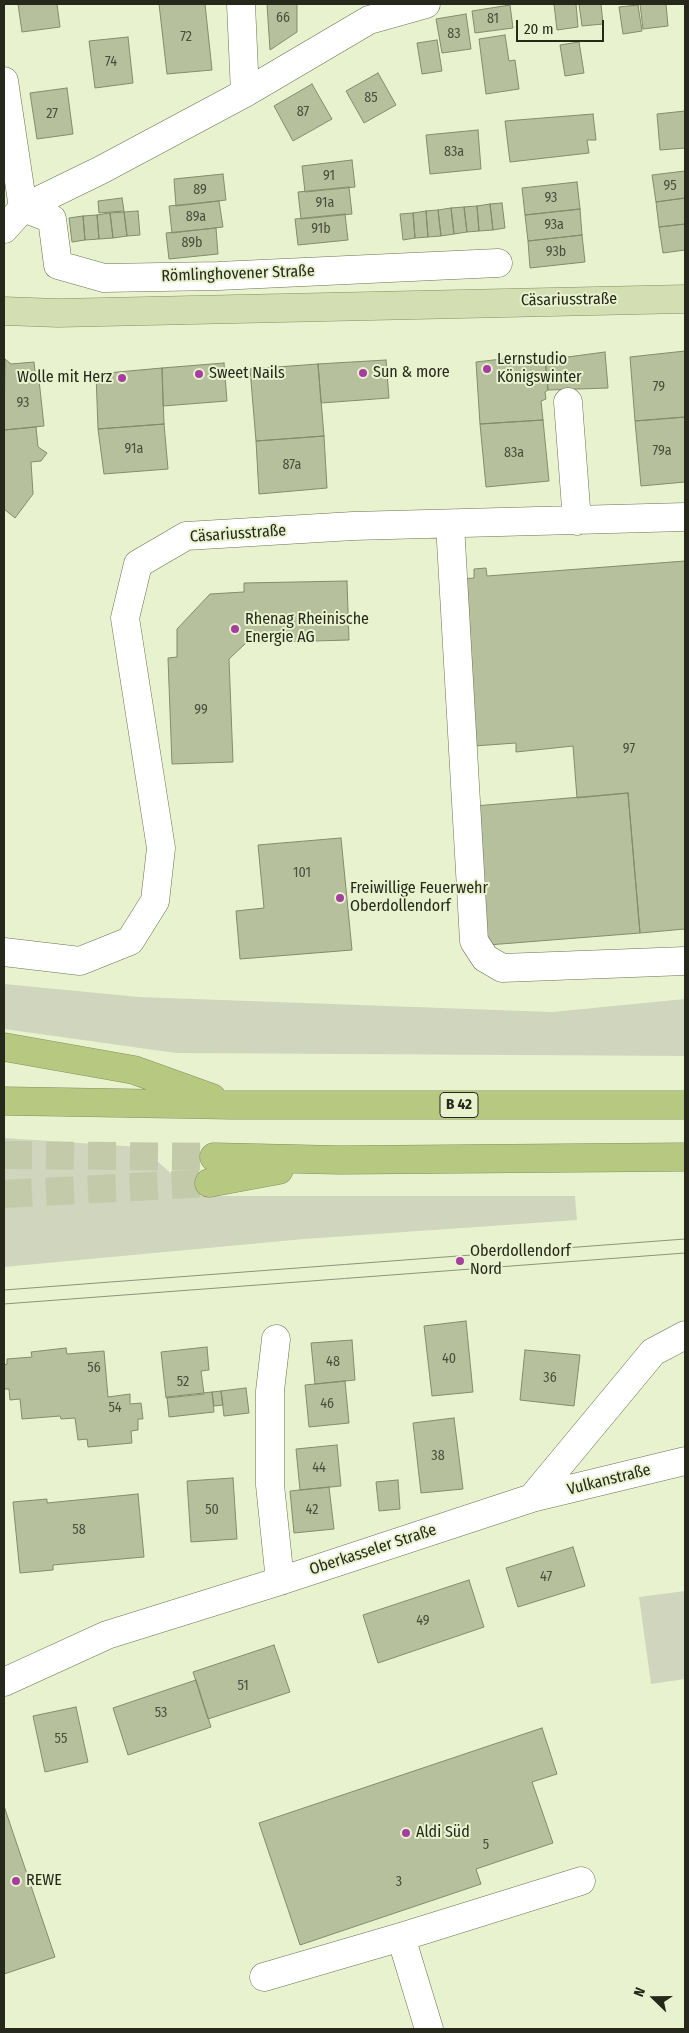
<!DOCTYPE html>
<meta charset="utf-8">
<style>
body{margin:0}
#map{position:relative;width:689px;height:2033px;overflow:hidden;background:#e9f2ce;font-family:"Fira Sans Condensed",sans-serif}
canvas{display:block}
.frame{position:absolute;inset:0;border:5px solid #25281b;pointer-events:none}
.north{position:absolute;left:629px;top:1973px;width:50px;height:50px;-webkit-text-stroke:4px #e9f2ce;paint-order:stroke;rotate:292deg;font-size:14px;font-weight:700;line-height:20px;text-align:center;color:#25281b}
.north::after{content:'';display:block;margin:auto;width:18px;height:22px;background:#25281b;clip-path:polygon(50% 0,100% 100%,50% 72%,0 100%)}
.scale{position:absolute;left:516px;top:20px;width:88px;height:22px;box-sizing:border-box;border:2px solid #25281b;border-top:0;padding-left:6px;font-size:15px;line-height:18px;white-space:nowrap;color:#25281b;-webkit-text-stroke:4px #e9f2ce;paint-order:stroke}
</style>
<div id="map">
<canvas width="689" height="2033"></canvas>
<div class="frame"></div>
<div class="north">N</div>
<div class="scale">20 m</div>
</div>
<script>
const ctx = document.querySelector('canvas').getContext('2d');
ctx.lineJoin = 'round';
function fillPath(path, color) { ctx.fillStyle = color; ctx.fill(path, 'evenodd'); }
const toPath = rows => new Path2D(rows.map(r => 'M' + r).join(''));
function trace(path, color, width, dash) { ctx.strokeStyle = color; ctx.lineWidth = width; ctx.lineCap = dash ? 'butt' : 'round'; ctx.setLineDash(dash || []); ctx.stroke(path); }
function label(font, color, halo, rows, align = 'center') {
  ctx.font = font + ' "Fira Sans Condensed",sans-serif'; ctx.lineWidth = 4; ctx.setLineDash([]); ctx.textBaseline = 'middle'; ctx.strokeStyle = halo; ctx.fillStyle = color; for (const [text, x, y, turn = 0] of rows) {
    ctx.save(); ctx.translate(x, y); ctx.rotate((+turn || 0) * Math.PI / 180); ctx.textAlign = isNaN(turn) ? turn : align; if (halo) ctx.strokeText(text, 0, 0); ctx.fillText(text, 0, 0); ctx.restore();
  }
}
const green = toPath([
 [4,984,139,997,552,1012,685,999,685,1056,176,1053,4,1029],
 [4,1138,141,1147,197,1196,575,1196,577,1220,304,1239,4,1267],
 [685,1591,685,1679,651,1684,639,1597]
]);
const building = toPath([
 [18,4,57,4,60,27,22,32,18,4],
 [159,4,205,4,212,70,167,74,159,4],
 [267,4,297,4,297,32,270,50,267,4],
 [554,4,576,4,578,27,557,30,554,4],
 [579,4,601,4,603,24,582,26,579,4],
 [640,4,666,4,668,26,643,29,640,4],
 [510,5,513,28,475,33,472,11,510,5],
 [638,5,642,31,623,34,619,7,638,5],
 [466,14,471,49,442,53,436,19,466,14],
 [505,35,509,61,515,60,519,89,486,94,479,39,505,35],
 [128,37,133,83,95,88,89,41,128,37],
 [437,40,442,71,422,74,417,43,437,40],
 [579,42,584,73,565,76,560,45,579,42],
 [378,73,396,105,364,123,346,91,378,73],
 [312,84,332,119,293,141,274,106,312,84],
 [67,88,73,134,37,139,30,93,67,88],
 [685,111,685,148,660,150,657,114,685,111],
 [593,114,596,140,587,140,589,153,510,162,505,121,593,114],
 [478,130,481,169,430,174,426,135,478,130],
 [352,160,355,187,305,192,302,166,352,160],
 [685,171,685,198,656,202,652,175,685,171],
 [223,174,226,200,176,206,174,179,223,174],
 [577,182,580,209,525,215,522,188,577,182],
 [349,187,352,214,301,219,298,192,349,187],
 [122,198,124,211,99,213,98,201,122,198],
 [685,198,685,224,659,227,656,202,685,198],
 [219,201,223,227,172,233,169,206,219,201],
 [502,203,505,228,493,230,490,204,502,203],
 [490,204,493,230,479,231,477,206,490,204],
 [477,206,479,231,467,232,464,207,477,206],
 [464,207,467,232,454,234,451,208,464,207],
 [451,208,454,234,441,236,438,210,451,208],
 [580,209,582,235,528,241,525,215,580,209],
 [438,210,441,236,428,237,426,211,438,210],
 [138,211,140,235,127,236,124,212,138,211],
 [426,211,428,237,415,238,413,213,426,211],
 [124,212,127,236,113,238,110,213,124,212],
 [110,213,113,238,99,239,97,215,110,213],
 [413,213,415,238,403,240,400,214,413,213],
 [345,214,348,240,298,245,295,219,345,214],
 [97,215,99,239,85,240,83,216,97,215],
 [83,216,85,240,72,242,69,218,83,216],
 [685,224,685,250,663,253,659,227,685,224],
 [216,228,218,254,169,259,166,233,216,228],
 [582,235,585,262,530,268,528,241,582,235],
 [685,351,685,417,635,421,630,357,685,351],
 [605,352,608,388,548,390,545,360,605,352],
 [545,354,548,390,545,392,546,399,541,401,543,420,480,424,476,362,545,354],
 [5,359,11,364,34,362,36,381,39,380,44,426,4,430,5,359],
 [386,360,389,398,321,403,318,364,386,360],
 [224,363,227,401,163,406,162,368,224,363],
 [318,364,324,436,256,441,250,369,318,364],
 [162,368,164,424,98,429,96,374,162,368],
 [685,417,685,482,641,486,635,421,685,417],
 [543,420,549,481,486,487,480,424,543,420],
 [164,424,168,469,104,474,98,429,164,424],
 [36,427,38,447,47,453,41,461,31,462,33,494,15,518,4,509,4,430,36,427],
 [324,436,327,488,259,494,256,441,324,436],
 [685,561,685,929,640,933,628,793,577,798,573,746,516,752,516,743,474,746,461,579,474,578,474,569,486,568,487,576,685,561],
 [347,581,349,640,246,643,229,659,233,762,172,764,168,658,177,657,177,629,210,594,244,592,244,583,347,581],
 [628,793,640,933,488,945,475,806,628,793],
 [341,838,352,950,240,959,236,911,264,908,258,845,341,838],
 [466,1321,473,1392,432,1396,424,1326,466,1321],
 [352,1340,355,1380,315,1384,311,1343,352,1340],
 [207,1347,209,1370,201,1371,204,1394,166,1398,161,1352,207,1347],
 [66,1348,67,1354,104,1351,108,1397,130,1394,130,1404,141,1403,143,1419,138,1419,138,1430,131,1431,132,1443,88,1447,87,1439,78,1440,75,1418,61,1419,60,1416,22,1419,20,1399,10,1400,9,1389,4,1389,4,1365,7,1364,7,1359,32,1357,31,1352,66,1348],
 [525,1350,580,1355,574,1406,520,1400,525,1350],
 [345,1381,349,1423,309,1427,305,1385,345,1381],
 [246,1388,249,1413,224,1416,221,1391,246,1388],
 [221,1391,223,1405,214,1406,212,1392,221,1391],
 [212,1392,214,1412,169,1417,167,1397,212,1392],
 [454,1418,463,1489,421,1493,413,1423,454,1418],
 [337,1445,341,1486,300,1490,296,1449,337,1445],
 [233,1478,237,1539,191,1542,187,1481,233,1478],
 [398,1480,400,1509,379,1511,376,1482,398,1480],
 [329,1487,334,1529,294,1533,290,1491,329,1487],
 [138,1494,144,1557,53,1565,53,1570,20,1573,13,1502,47,1499,47,1503,138,1494],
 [573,1547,585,1586,518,1607,506,1568,573,1547],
 [469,1580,484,1627,378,1663,363,1615,469,1580],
 [274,1645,290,1692,208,1719,193,1672,274,1645],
 [196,1680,211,1727,128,1755,113,1708,196,1680],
 [76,1707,88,1762,45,1772,33,1716,76,1707],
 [542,1728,557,1774,532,1782,553,1843,476,1869,481,1884,300,1945,259,1823,542,1728],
 [4,1806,55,1957,4,1974,4,1806]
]);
const highwayTunnel = toPath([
 [4,1155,214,1157],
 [4,1194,209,1183]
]);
const minor = toPath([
 [241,4,245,93],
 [4,81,23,208,52,219,58,265,104,278,218,276,498,263],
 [4,229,23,208,101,170,245,93,369,20,426,4],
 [568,402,577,521],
 [450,524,474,941,485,958,502,968,685,961],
 [4,952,80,961,130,941,155,901,161,848,125,618,138,564,186,536,353,526,685,517],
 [276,1339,270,1391,270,1485,280,1581],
 [532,1498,685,1461],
 [4,1682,107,1635,280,1581,532,1498,653,1352,685,1335],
 [401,1937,429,2029],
 [264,1977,401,1937,581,1881]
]);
const major = toPath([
 [4,311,58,313,685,299]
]);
const highway = toPath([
 [4,1047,134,1070,212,1098],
 [4,1101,233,1105,685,1105],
 [214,1157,340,1160,685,1157],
 [209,1183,279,1170]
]);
const tram = toPath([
 [4,1290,685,1239],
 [4,1304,685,1253]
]);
const markers = [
 [487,369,5,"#a63ea1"],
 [363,373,5,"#a63ea1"],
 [199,374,5,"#a63ea1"],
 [122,378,5,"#a63ea1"],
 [235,629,5,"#a63ea1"],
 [340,898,5,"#a63ea1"],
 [460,1261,5,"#a63ea1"],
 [406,1833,5,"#a63ea1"],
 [16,1881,5,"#a63ea1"]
];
const numberNames = [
 ["66",283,18],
 ["81",493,19],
 ["83",454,34],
 ["72",186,37],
 ["74",111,62],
 ["85",371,98],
 ["87",303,112],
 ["27",52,114],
 ["83a",454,152],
 ["91",329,176],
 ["95",670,186],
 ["89",200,190],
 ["93",551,198],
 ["91a",325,203],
 ["89a",196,217],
 ["93a",554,225],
 ["91b",321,229],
 ["89b",192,243],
 ["93b",556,252],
 ["79",659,387],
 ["93",23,403],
 ["91a",134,449],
 ["79a",662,451],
 ["83a",514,453],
 ["87a",292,465],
 ["99",201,710],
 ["97",629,749],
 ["101",302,873],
 ["40",449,1359],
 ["48",333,1362],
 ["56",94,1368],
 ["36",550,1378],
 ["52",183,1382],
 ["46",327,1404],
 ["54",115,1408],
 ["38",438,1456],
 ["44",319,1468],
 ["50",212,1510],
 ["42",312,1510],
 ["58",79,1530],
 ["47",546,1577],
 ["49",423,1621],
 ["51",243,1686],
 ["53",161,1713],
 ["55",61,1739],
 ["5",486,1845],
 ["3",399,1882]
];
const shields = [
 [459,1105,38]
];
const shieldNames = [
 ["B 42",459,1105]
];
const streetNames = [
 ["Römlinghovener Straße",238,274,-2],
 ["Cäsariusstraße",569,300,-1],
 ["Cäsariusstraße",238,534,-4],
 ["Vulkanstraße",609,1480,-14],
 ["Oberkasseler Straße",373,1550,-18]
];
const poiNames = [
 ["Lernstudio",497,360],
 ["Königswinter",497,378],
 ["Sun & more",373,373],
 ["Sweet Nails",209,374],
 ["Wolle mit Herz",112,378,"right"],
 ["Rhenag Rheinische",245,620],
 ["Energie AG",245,638],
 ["Freiwillige Feuerwehr",350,889],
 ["Oberdollendorf",350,907],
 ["Oberdollendorf",470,1252],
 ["Nord",470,1270],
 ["Aldi Süd",416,1833],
 ["REWE",26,1881]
];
fillPath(green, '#cfd6bd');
fillPath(building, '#b7c09d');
trace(building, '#838c6a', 1);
trace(highwayTunnel, '#c2caaa', 28, [28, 14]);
trace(minor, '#6a7252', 29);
trace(major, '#84905d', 29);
trace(highway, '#84905d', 29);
trace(minor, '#fff', 28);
trace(major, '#d4deb3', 28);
trace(highway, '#b7c880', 28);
trace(tram, '#8c9379', 1);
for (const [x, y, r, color] of markers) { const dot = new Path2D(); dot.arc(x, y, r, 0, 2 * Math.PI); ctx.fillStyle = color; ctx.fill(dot); trace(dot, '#e9f2ce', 2); }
label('14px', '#4a4e3c', null, numberNames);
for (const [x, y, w] of shields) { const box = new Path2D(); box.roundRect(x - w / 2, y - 12.5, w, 25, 4); ctx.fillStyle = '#e9f2ce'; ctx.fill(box); trace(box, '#25281b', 1); }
label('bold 15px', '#25281b', null, shieldNames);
label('16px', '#25281b', '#e9f2ce', streetNames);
label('16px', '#25281b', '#e9f2ce', poiNames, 'left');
</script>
